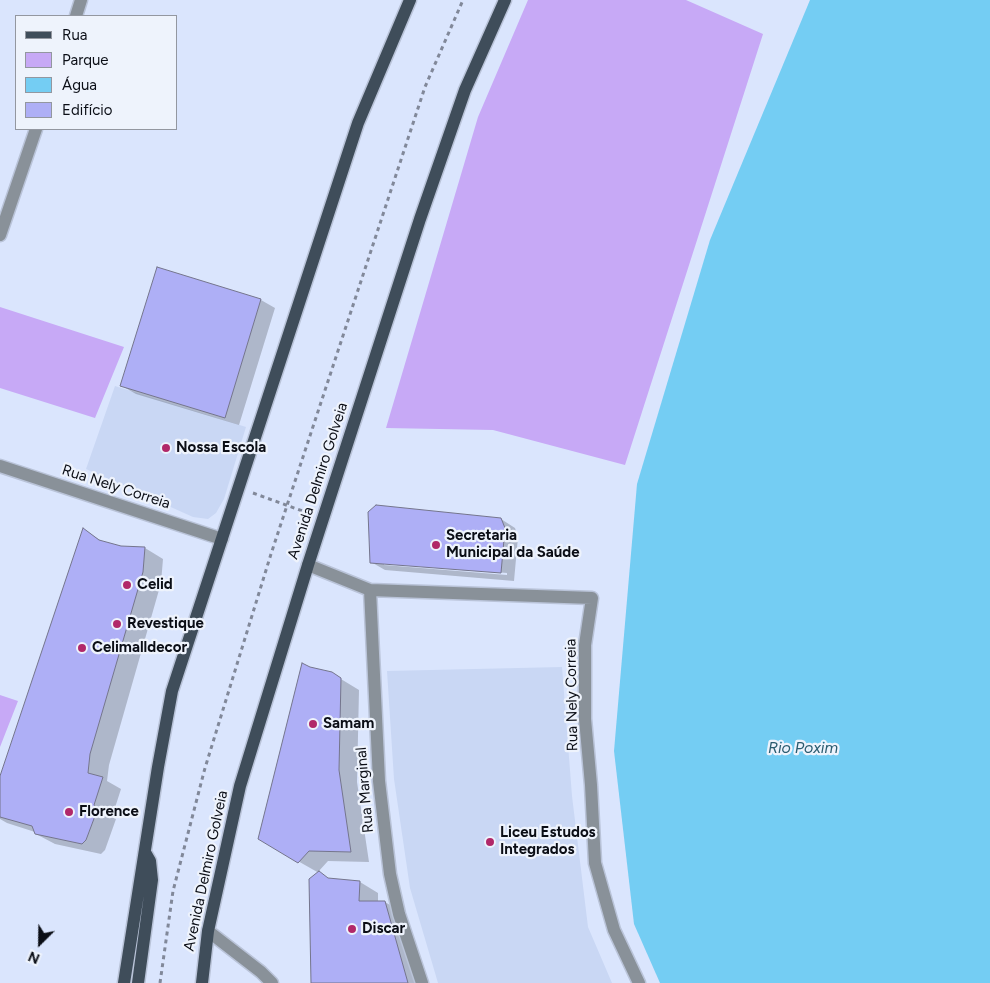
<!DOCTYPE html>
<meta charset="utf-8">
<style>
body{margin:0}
#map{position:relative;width:990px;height:983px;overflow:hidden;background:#dae5fd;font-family:Figtree,sans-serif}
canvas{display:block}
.legend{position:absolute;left:15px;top:15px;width:162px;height:115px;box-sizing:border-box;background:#eef3fc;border:1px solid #9397a0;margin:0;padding:6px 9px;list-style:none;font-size:15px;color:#0b0e16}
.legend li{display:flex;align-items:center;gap:10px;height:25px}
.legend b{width:25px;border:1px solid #9397a0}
.north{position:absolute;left:15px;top:918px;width:50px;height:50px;-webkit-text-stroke:4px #eef3fc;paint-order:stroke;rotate:203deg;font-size:14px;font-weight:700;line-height:20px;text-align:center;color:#0b0e16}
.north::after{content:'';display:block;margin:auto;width:18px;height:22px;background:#0b0e16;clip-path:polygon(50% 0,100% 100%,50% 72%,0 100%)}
</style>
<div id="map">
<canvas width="990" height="983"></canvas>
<ul class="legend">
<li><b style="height:6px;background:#3f4d5a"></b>Rua</li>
<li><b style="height:14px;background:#c7a9f6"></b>Parque</li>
<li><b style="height:14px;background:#74cdf3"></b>Água</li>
<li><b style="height:14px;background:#aeaff6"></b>Edifício</li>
</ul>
<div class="north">N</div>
</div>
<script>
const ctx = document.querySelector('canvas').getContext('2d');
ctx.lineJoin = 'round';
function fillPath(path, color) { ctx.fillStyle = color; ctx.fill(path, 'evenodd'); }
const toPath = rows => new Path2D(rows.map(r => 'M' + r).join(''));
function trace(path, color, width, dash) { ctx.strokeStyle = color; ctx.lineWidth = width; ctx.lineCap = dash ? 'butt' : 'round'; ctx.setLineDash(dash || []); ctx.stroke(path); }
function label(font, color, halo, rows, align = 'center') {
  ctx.font = font + ' Figtree,sans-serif'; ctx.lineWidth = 4.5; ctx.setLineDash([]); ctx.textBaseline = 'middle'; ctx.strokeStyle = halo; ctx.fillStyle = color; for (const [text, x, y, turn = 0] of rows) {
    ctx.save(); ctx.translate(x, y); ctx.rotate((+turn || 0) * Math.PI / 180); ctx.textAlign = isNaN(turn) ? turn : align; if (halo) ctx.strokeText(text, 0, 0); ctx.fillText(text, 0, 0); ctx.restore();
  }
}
const built = toPath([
 [115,386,246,427,224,499,216,513,208,519,193,517,86,469],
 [562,667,572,796,588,927,612,983,438,983,410,888,394,779,387,671]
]);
const green = toPath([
 [528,0,686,0,763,34,625,465,493,430,386,428,478,117],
 [0,307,124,347,95,418,0,388],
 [0,695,18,701,0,747]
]);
const water = toPath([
 [810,0,990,0,990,983,660,983,634,924,614,751,637,484,710,240]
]);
const shadow = toPath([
 [157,268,261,300,275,308,239,425,136,394,122,386],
 [501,519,515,528,518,537,514,581,385,570,371,562],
 [384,563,507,573,507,575,384,565],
 [84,530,105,543,121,547,145,548,163,559,161,583,109,765,107,781,121,789,112,817,116,819,105,850,101,854,55,844,36,834,35,832,7,823,0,819,0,779],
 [310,668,331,673,359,690,357,782,369,862,328,861,318,872,330,879,360,882,378,893,378,902,385,902,403,913,422,983,313,983,319,873,259,839]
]);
const building = toPath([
 [157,267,261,299,225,418,120,386,157,267],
 [376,505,501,518,505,528,501,573,370,563,368,512,376,505],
 [83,528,99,540,121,546,145,547,143,572,90,754,88,773,103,777,94,805,98,808,86,840,82,844,35,834,32,826,0,817,0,776,83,528],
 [302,663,310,667,332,672,341,678,339,770,351,852,309,851,298,863,258,839,302,663],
 [319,871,328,878,360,881,359,901,385,901,408,983,311,983,309,879,319,871]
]);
const path = toPath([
 [253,493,308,513],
 [160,983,173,891,205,768,271,554,425,87,463,0]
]);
const minor = toPath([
 [76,16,81,0],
 [0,235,36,129],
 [0,466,222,539],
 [308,565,370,590,592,598,585,645,585,719,591,785,595,863,614,930,639,983],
 [370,590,379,781,390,874,399,914,422,983],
 [208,931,261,972,272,983]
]);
const major = toPath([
 [124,983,158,767,172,691,358,123,410,0],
 [138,983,152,880,150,861,146,854],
 [202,983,208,931,240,786,308,565,420,219,465,90,505,0]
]);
const markers = [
 [166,448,5,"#b12869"],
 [436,545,5,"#b12869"],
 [127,585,5,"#b12869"],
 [117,624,5,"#b12869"],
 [82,648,5,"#b12869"],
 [313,724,5,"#b12869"],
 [69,812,5,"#b12869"],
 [490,842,5,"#b12869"],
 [352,929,5,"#b12869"]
];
const poiNames = [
 ["Nossa Escola",176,448],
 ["Secretaria",446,536],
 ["Municipal da Saúde",446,553],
 ["Celid",137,585],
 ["Revestique",127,624],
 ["Celimalldecor",92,648],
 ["Samam",323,724],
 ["Florence",79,812],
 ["Liceu Estudos",500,833],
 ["Integrados",500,850],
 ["Discar",362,929]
];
const streetNames = [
 ["Avenida Delmiro Golveia",318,481,-72],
 ["Rua Nely Correia",116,487,18],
 ["Rua Nely Correia",572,695,-91],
 ["Rua Marginal",365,790,-95],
 ["Avenida Delmiro Golveia",206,871,-78]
];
const waterNames = [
 ["Rio Poxim",803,748]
];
fillPath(built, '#c9d7f4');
fillPath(green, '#c7a9f6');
fillPath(water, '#74cdf3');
fillPath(shadow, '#0003');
fillPath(building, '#aeaff6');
trace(building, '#74758c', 1);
trace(minor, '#b9c3d8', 15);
trace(major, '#b9c3d8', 15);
trace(path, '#818899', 3, [4, 4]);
trace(minor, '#899199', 12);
trace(major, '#3f4d5a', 12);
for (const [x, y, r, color] of markers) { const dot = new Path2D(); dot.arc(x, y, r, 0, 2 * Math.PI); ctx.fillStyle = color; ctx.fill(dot); trace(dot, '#eef3fc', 2); }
label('bold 15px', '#0b0e16', '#eef3fc', poiNames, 'left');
label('15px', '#0b0e16', '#eef3fc', streetNames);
label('italic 16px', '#2b5c70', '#eef3fc', waterNames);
</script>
